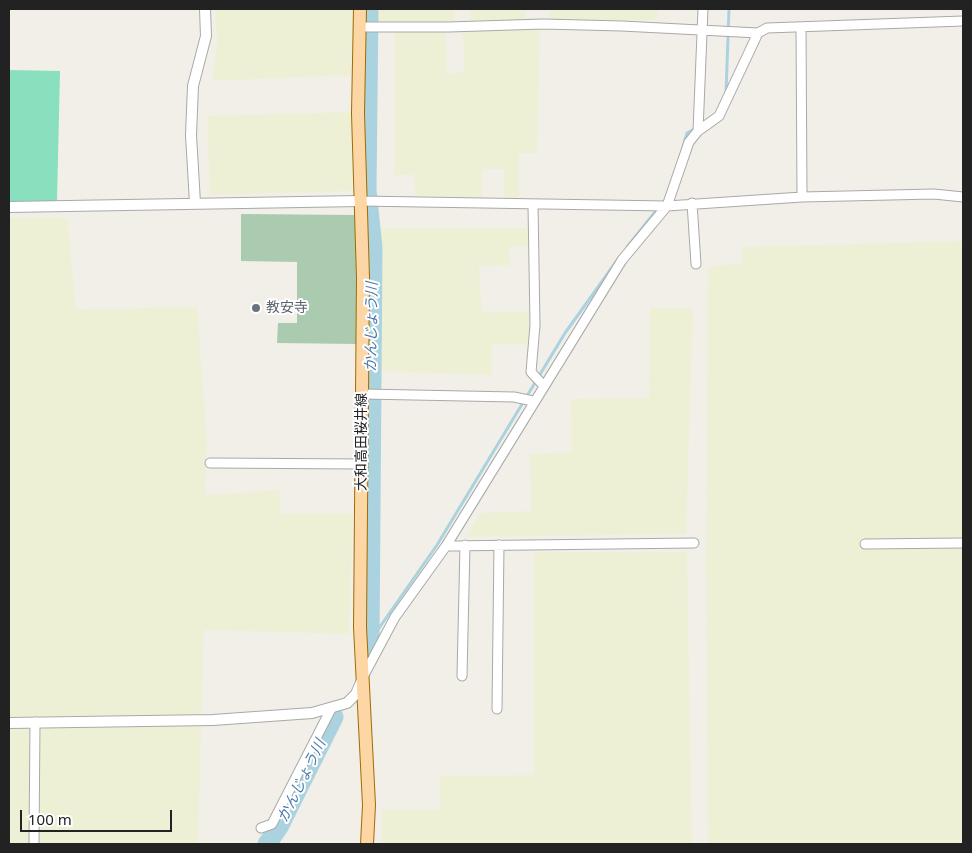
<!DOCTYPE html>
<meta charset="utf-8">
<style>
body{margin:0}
#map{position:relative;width:972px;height:853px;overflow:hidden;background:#f2efe9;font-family:"Noto Sans",sans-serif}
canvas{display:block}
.frame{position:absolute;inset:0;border:10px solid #222;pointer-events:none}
.scale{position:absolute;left:20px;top:810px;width:152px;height:22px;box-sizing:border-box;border:2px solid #222;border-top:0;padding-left:6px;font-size:15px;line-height:18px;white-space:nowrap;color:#222;-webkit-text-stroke:4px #fff;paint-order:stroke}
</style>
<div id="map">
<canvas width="972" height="853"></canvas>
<div class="frame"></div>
<div class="scale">100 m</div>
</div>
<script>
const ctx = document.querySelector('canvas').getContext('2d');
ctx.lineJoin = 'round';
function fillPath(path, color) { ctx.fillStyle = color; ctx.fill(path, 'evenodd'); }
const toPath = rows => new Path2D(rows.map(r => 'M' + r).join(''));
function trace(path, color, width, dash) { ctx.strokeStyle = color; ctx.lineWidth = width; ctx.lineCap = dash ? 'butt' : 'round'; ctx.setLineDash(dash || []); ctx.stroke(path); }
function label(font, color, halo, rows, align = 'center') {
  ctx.font = font + ' "Noto Sans","Noto Sans JP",sans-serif'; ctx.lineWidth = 4; ctx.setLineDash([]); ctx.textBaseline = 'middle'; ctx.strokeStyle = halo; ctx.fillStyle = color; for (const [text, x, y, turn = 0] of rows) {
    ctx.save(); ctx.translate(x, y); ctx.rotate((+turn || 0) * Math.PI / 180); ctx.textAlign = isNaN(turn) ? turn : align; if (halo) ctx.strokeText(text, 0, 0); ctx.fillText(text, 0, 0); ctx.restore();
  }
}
const farmland = toPath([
 [215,9,354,9,351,75,212,81,217,44],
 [378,9,455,9,455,22,378,22],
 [470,9,525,9,525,21,471,21],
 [549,9,657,9,657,20,549,20],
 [395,30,445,31,447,74,464,72,463,31,540,30,537,153,519,153,519,199,504,198,504,169,482,169,482,197,415,196,414,175,395,175],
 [352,112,352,191,210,195,207,116],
 [9,218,67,218,76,309,197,307,207,440,205,495,279,490,281,514,353,514,349,634,204,630,198,844,9,844],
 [378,228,528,228,529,246,509,247,510,265,479,266,482,312,531,312,530,345,492,344,492,375,380,371,381,255],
 [963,241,963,844,708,844,706,566,708,267,742,263,742,247],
 [650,308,693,308,686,534,466,537,480,513,531,511,530,454,572,452,571,399,649,398],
 [534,552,687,552,692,844,382,844,382,810,440,810,440,776,534,775]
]);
const cemetery = toPath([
 [241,214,356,215,356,344,277,343,278,323,297,323,297,262,241,261]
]);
const pitch = toPath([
 [9,70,60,71,57,201,9,202]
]);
const stream = toPath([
 [726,93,729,9],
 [682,151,687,133,696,128],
 [627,247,659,207],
 [370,641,437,545,565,333,616,262]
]);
const river = toPath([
 [368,647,370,641,373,248,367,190,369,9],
 [267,844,279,827,334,717]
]);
const minor = toPath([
 [360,27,449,27,543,24,622,26,758,33,767,28,963,21],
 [801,27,802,197],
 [698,131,703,9],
 [360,201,667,206,802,197,934,194,963,197],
 [692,203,696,264],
 [533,205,535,325,531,372,543,385],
 [363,394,514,397,533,401],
 [210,463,362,464],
 [865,544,963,543],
 [446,546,694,543],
 [462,676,465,545],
 [363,677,395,617,446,546,622,260,667,206,689,142,698,131,719,116,758,33],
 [497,709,499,545],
 [261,828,272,824,331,709],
 [34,844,35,722]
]);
const tertiary = toPath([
 [195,203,191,135,193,86,206,36,205,9],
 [9,207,360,201],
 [9,723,213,720,312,713,347,703,356,694,362,680]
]);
const primary = toPath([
 [360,9,358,113,363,278,360,627,369,805,367,844]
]);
const markers = [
 [256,308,5,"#6b7280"]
];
const worshipNames = [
 ["教安寺",266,308]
];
const streetNames = [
 ["大和高田桜井線",362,442,-90]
];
const waterNames = [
 ["かんじょう川",372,327,-89],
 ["かんじょう川",302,781,-64]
];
fillPath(farmland, '#eef0d5');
fillPath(cemetery, '#aacbaf');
fillPath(pitch, '#88e0be');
trace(stream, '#aad3df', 3);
trace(river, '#aad3df', 19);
trace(minor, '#a9a9a9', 11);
trace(tertiary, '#a9a9a9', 12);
trace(primary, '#a06b00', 14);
trace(minor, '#fff', 9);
trace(tertiary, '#fff', 10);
trace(primary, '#fcd6a4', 12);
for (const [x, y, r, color] of markers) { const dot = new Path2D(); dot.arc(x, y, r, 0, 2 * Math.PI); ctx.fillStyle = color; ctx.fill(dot); trace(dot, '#fff', 2); }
label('14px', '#5b616d', '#fff', worshipNames, 'left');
label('14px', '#222', '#fff', streetNames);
label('italic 15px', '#4a7aab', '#fff', waterNames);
</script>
